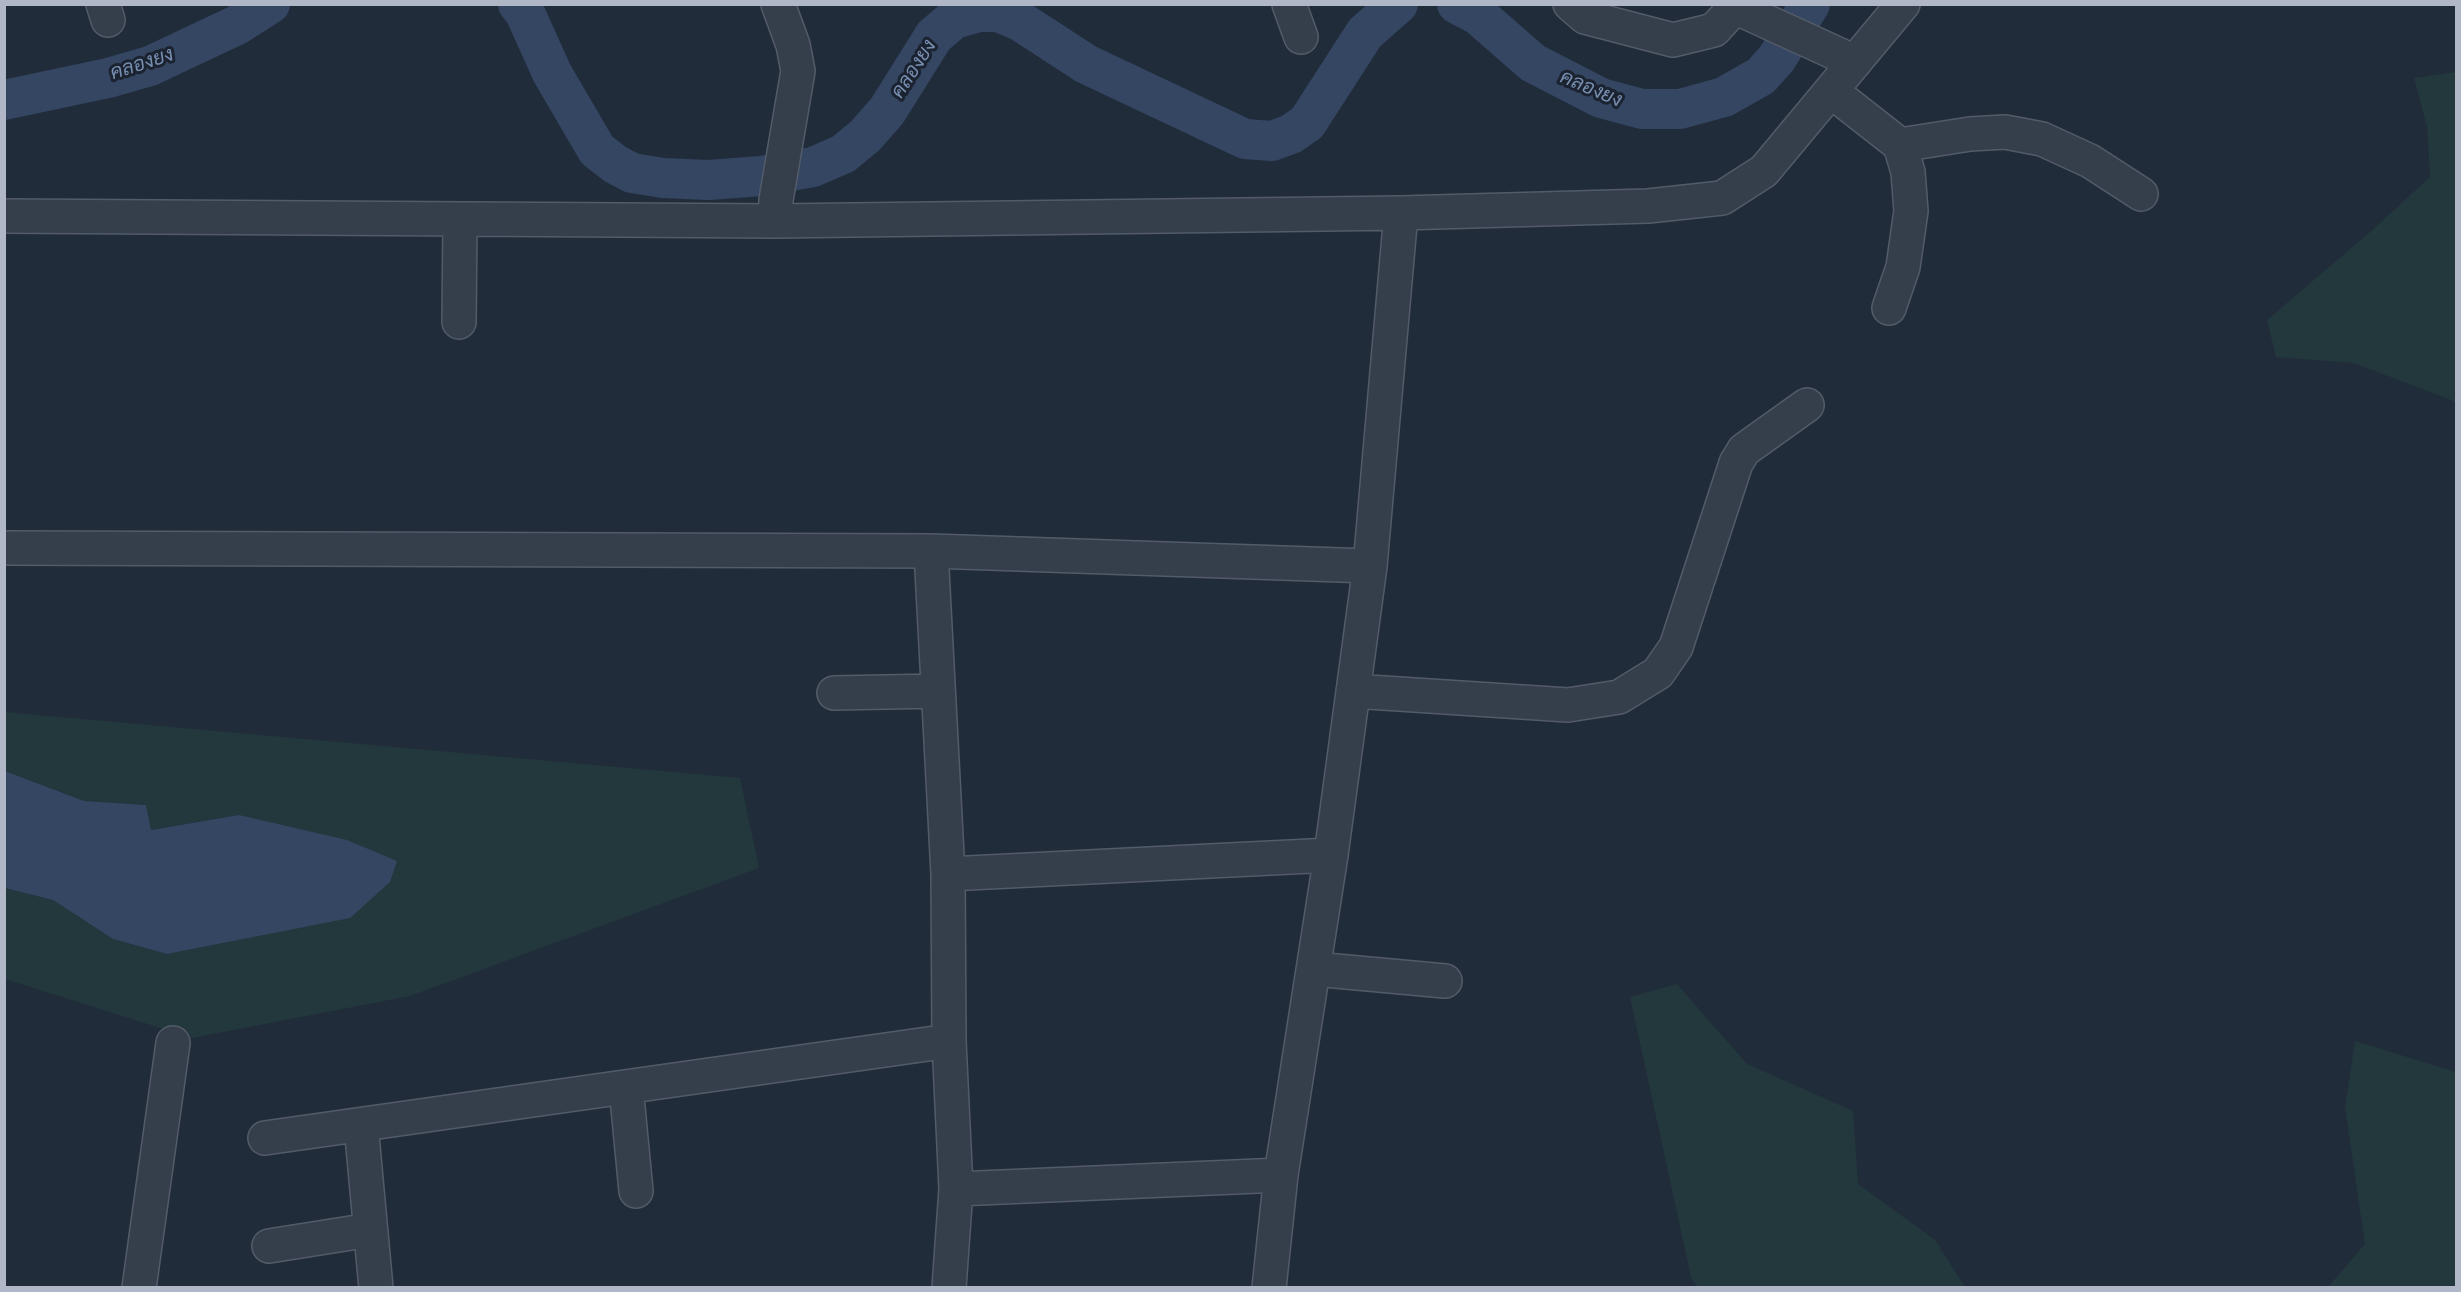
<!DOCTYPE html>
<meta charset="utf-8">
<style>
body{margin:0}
#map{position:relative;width:2461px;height:1292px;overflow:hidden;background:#212c3b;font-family:"PT Sans",sans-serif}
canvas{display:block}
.frame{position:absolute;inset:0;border:6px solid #b0b8c7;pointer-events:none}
</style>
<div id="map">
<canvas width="2461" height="1292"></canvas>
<div class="frame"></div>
</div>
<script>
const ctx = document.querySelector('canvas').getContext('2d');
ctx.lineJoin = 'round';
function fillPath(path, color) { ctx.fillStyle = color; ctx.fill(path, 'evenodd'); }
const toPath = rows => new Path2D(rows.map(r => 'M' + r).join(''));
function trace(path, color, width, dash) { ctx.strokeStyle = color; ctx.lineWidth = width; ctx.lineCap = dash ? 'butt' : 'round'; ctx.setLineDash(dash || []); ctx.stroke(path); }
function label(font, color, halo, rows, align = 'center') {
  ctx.font = font + ' "PT Sans",Sarabun,sans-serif'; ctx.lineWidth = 6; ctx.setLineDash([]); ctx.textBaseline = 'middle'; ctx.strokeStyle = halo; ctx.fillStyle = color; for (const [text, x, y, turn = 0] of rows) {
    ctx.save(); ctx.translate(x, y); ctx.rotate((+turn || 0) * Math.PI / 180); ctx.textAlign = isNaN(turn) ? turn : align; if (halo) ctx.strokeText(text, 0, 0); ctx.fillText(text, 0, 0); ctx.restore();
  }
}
const green = toPath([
 [2456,72,2456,402,2354,363,2276,357,2267,320,2369,233,2430,177,2427,127,2414,78],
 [4,712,740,778,759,868,410,996,192,1038,5,979,5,888,53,900,113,939,167,954,273,933,239,815,150,830,146,805,84,801,5,771],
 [1677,984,1747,1064,1853,1111,1858,1184,1935,1240,1965,1287,1697,1287,1691,1277,1630,997],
 [2355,1041,2456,1072,2456,1287,2328,1287,2365,1244,2345,1107]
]);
const water = toPath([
 [5,771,84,801,146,805,151,830,239,815,347,840,397,861,390,882,350,918,167,954,113,939,53,900,5,888]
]);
const canal = toPath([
 [518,4,525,13,552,73,597,150,615,164,632,173,663,178,708,180,762,176,813,167,843,154,865,136,887,111,934,36,954,19,979,12,998,12,1020,21,1086,64,1245,139,1272,141,1291,134,1307,123,1365,33,1398,4],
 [1457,4,1478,15,1533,63,1601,98,1642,109,1680,109,1724,97,1761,76,1777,58,1810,4],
 [4,100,108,78,150,66,237,25,270,4]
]);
const minor = toPath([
 [103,4,108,20],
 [1289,4,1301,37],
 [1570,4,1585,17,1673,40,1714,30,1738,4],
 [1737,8,1855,62],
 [1831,91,1900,145,1908,172,1911,211,1903,267,1889,308],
 [1900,145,1970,134,2005,132,2042,139,2090,161,2141,194],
 [4,216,775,221,1401,213,1648,206,1722,198,1764,171,1903,4],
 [775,221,776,200,798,71,793,45,778,4],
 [459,322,460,220],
 [4,548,931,551,1370,566],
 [931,551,948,874,949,1041,956,1189],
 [1353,691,1568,705,1619,697,1658,673,1676,647,1736,463,1744,450,1807,405],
 [834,693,938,691],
 [948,874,1331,855],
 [1314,969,1445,981],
 [626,1087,636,1191],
 [361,1125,376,1288],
 [265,1138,949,1041],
 [269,1246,370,1230],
 [139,1288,173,1043],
 [949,1288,956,1189,1281,1175],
 [1269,1288,1281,1175,1331,855,1370,566,1401,213]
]);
const waterNames = [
 ["คลองยง",142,64,-18],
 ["คลองยง",914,69,-57],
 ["คลองยง",1591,89,23]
];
fillPath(green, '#23383c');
fillPath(water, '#354663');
trace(canal, '#354663', 40);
trace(minor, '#535b69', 36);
trace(minor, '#353e4b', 33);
label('italic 20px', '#778eb0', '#1b2330', waterNames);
</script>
